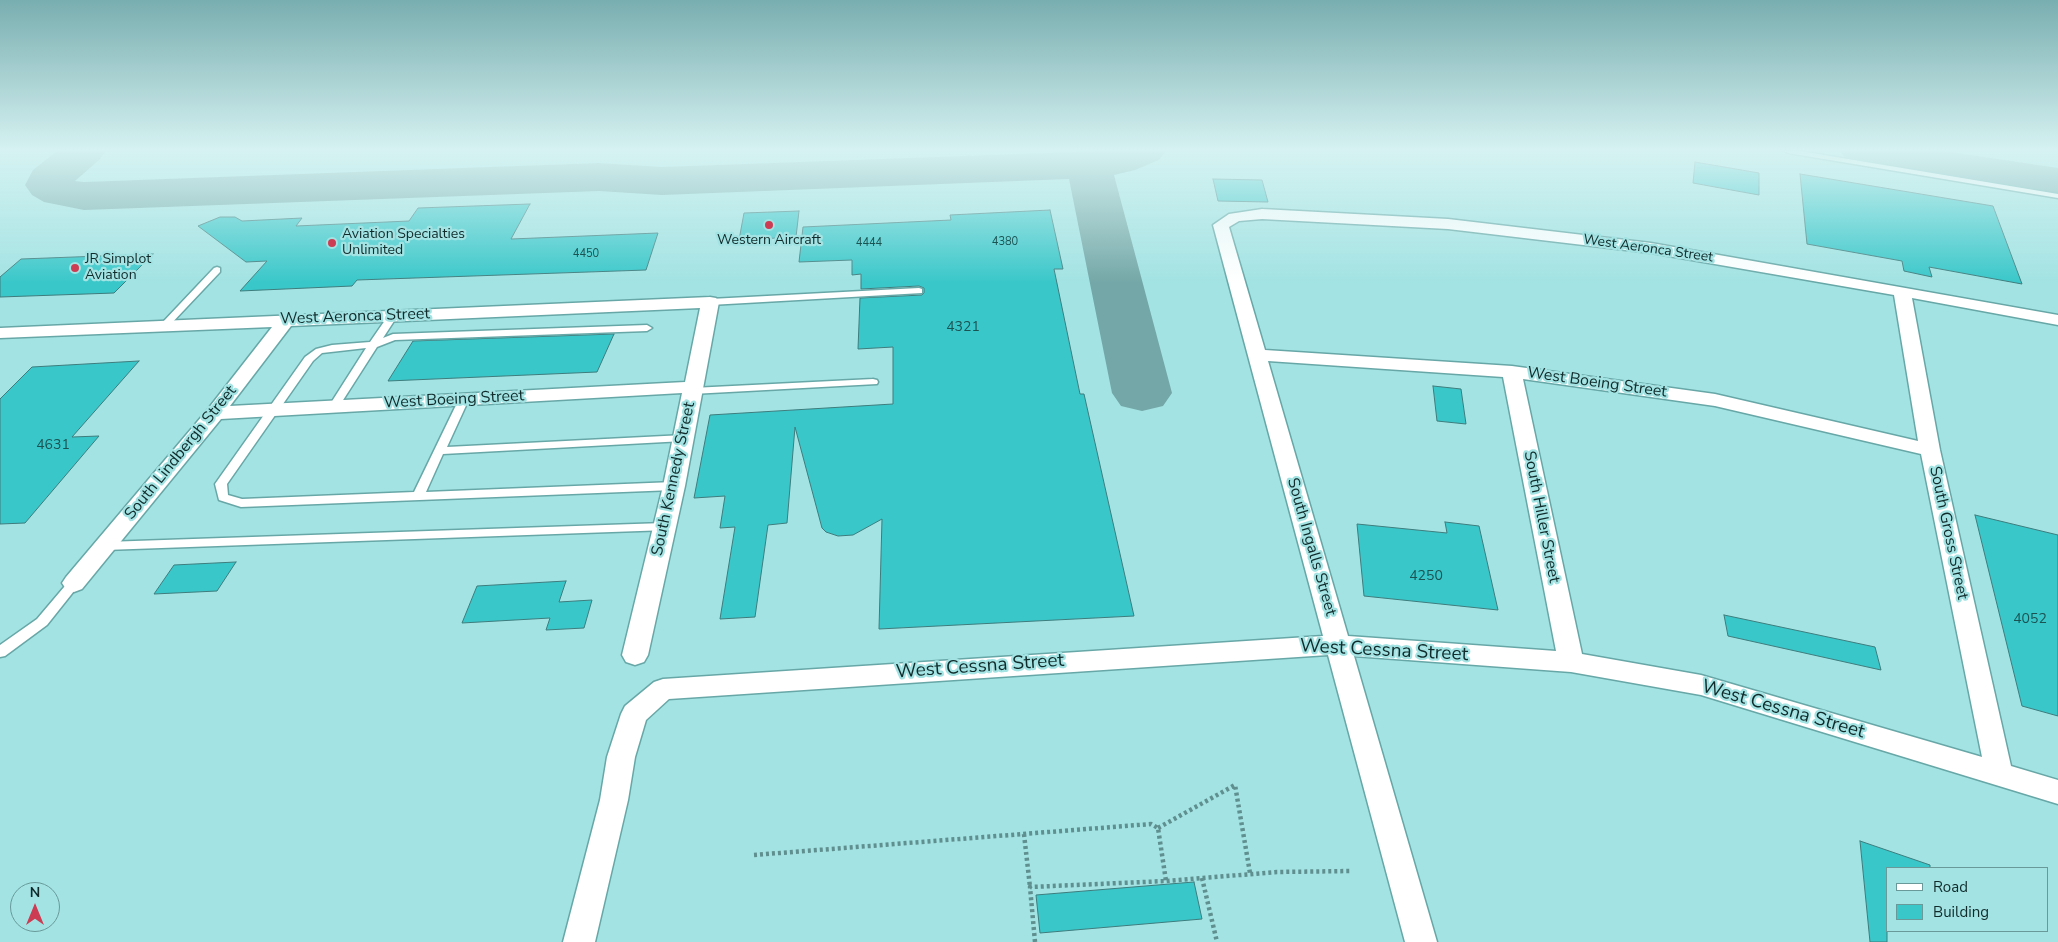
<!DOCTYPE html>
<style>
body{margin:0}
#map{position:relative;width:2058px;height:942px;overflow:hidden;background:#a3e3e3;font-family:"Nunito Sans",sans-serif}
canvas{display:block}
.legend{position:absolute;left:1886px;top:867px;width:162px;height:65px;box-sizing:border-box;background:#a3e3e3;border:1px solid #699999;margin:0;padding:6px 9px;list-style:none;font-size:15px;color:#112b2b}
.legend li{display:flex;align-items:center;gap:10px;height:25px}
.legend b{width:25px;border:1px solid #699999}
.north{position:absolute;left:10px;top:882px;width:50px;height:50px;box-sizing:border-box;background:#a3e3e3;border:1px solid #699999;border-radius:50%;rotate:0deg;font-size:14px;font-weight:700;line-height:20px;text-align:center;color:#112b2b}
.north::after{content:'';display:block;margin:auto;width:18px;height:22px;background:#cc3c52;clip-path:polygon(50% 0,100% 100%,50% 72%,0 100%)}
</style>
<div id="map">
<canvas width="2058" height="942"></canvas>
<ul class="legend">
<li><b style="height:6px;background:#fff"></b>Road</li>
<li><b style="height:14px;background:#39c7c9"></b>Building</li>
</ul>
<div class="north">N</div>
</div>
<script>
const ctx = document.querySelector('canvas').getContext('2d');
ctx.lineJoin = 'round';
const toPath = rows => new Path2D(rows.map(r => 'M' + r).join(''));
function fillPath(path, color) { ctx.fillStyle = color; ctx.fill(path, 'evenodd'); }
function trace(path, color, width, dash) { ctx.strokeStyle = color; ctx.lineWidth = width; ctx.lineCap = dash ? 'butt' : 'round'; ctx.setLineDash(dash || []); ctx.stroke(path); }
function label(font, color, halo, rows, align = 'center') {
  ctx.font = font + ' "Nunito Sans",sans-serif'; ctx.lineWidth = 4.5; ctx.setLineDash([]); ctx.textBaseline = 'middle'; ctx.strokeStyle = halo; ctx.fillStyle = color; for (const [text, x, y, turn = 0] of rows) {
    ctx.save(); ctx.translate(x, y); ctx.rotate((+turn || 0) * Math.PI / 180); ctx.textAlign = isNaN(turn) ? turn : align; if (halo) ctx.strokeText(text, 0, 0); ctx.fillText(text, 0, 0); ctx.restore();
  }
}
const taxiway = toPath([
 [57,151,106,151,99,160,75,181,84,182,599,163,662,167,1100,151,1166,151,1159,160,1135,170,1114,175,1172,393,1163,406,1142,411,1121,406,1112,393,1069,179,662,195,599,191,84,210,44,202,32,195,25,185,33,170,57,151],
 [1840,151,1944,151,2058,168,2058,196,1862,164,1847,160,1840,151]
]);
const building = toPath([
 [1695,162,1759,173,1759,195,1693,183,1695,162],
 [1800,174,1993,206,2022,284,1929,267,1932,277,1904,271,1902,261,1807,244,1800,174],
 [1213,179,1262,180,1268,202,1218,201,1213,179],
 [530,204,511,239,658,233,646,270,357,280,352,286,240,291,267,261,246,262,198,226,220,217,235,217,242,221,302,218,296,226,409,221,418,208,530,204],
 [1050,210,1063,269,1054,269,1080,394,1084,394,1134,616,879,629,882,519,853,535,838,536,826,532,822,528,795,427,787,523,768,525,755,617,720,619,735,527,720,528,725,496,694,498,710,415,893,404,893,347,858,349,860,298,922,295,924,293,924,288,919,286,861,289,861,274,852,275,852,260,799,262,803,227,951,220,950,215,1050,210],
 [799,211,796,237,739,240,744,213,799,211],
 [153,254,114,293,0,297,0,277,21,259,153,254],
 [614,334,597,372,388,381,413,341,614,334],
 [139,361,72,437,99,436,25,523,0,524,0,399,32,367,139,361],
 [1433,386,1461,389,1466,424,1437,421,1433,386],
 [1975,515,2058,535,2058,716,2022,706,1975,515],
 [1445,522,1479,526,1498,610,1364,596,1357,524,1447,533,1445,522],
 [236,562,217,591,154,594,174,565,236,562],
 [566,581,559,602,592,600,584,628,546,630,550,618,462,623,477,586,566,581],
 [1724,615,1875,647,1881,670,1728,636,1724,615],
 [1860,841,1930,865,1930,868,1887,868,1887,942,1870,942,1860,841],
 [1194,882,1202,919,1040,933,1036,895,1194,882]
]);
const path = toPath([
 [1158,828,1235,785,1250,873],
 [1024,834,1030,887],
 [754,855,1151,824,1158,828,1166,881],
 [1202,878,1217,942],
 [1035,942,1030,887,1166,881,1277,872,1350,871]
]);
const lane = toPath([
 [1784,151,1800,151,2058,194,2058,198,1788,153,1784,151],
 [217,267,220,268,220,272,168,327,162,327,162,323,214,268,217,267],
 [919,288,922,289,922,293,710,305,705,302,710,299,919,288],
 [393,312,398,315,383,338,393,334,647,325,652,328,647,331,395,340,377,347,338,408,334,409,329,406,366,348,322,353,313,361,227,484,228,495,242,499,414,492,459,399,464,396,469,399,447,447,684,435,689,438,684,441,443,454,426,492,674,482,680,486,674,490,241,507,219,500,215,484,305,357,316,349,332,345,370,342,390,313,393,312],
 [873,379,877,380,878,382,877,384,692,394,687,391,692,388,873,379],
 [664,523,670,527,668,530,105,550,101,549,99,546,101,543,105,542,664,523],
 [74,578,78,580,80,583,78,586,47,625,5,656,0,657,0,645,37,619,70,580,74,578]
]);
const street = toPath([
 [1262,209,1448,219,1651,243,2058,315,2058,325,1912,298,1940,450,2011,766,2058,780,2058,804,1701,695,1571,672,1354,656,1437,942,1405,942,1328,655,669,699,646,720,635,757,628,800,595,942,563,942,600,800,607,757,621,714,625,706,654,682,663,679,1323,636,1213,225,1229,214,1262,209],
 [1262,219,1448,229,1651,253,1894,295,1918,441,1715,394,1512,366,1265,350,1229,227,1239,221,1262,219],
 [1268,361,1503,377,1556,651,1348,636,1268,361],
 [1523,379,1715,406,1921,454,1982,757,1701,675,1582,654,1523,379],
 [710,297,716,298,719,302,685,486,648,655,644,662,635,665,626,662,622,655,663,486,682,393,221,419,82,589,74,592,66,589,62,583,66,577,208,409,272,327,0,338,0,328,710,297],
 [700,308,685,382,230,406,291,326,700,308]
]);
const markers = [
 [769,225,5,"#cc3c52"],
 [332,243,5,"#cc3c52"],
 [75,268,5,"#cc3c52"]
];
const farNumbernames = [
 ["4380",1005,242],
 ["4444",869,243],
 ["4450",586,254]
];
const farPoinames = [
 ["Aviation Specialties",342,235],
 ["Unlimited",342,251],
 ["Western Aircraft",769,241,"center"],
 ["JR Simplot",85,260],
 ["Aviation",85,276]
];
const farStreetnames = [
 ["West Aeronca Street",1648,249,8]
];
const numberNames = [
 ["4321",963,328],
 ["4631",53,446],
 ["4250",1426,577],
 ["4052",2030,620]
];
const streetNames = [
 ["West Aeronca Street",355,317,-2],
 ["West Boeing Street",1597,383,8],
 ["West Boeing Street",454,400,-3],
 ["South Lindbergh Street",181,453,-51],
 ["South Kennedy Street",674,479,-78],
 ["South Hiller Street",1541,517,79],
 ["South Gross Street",1948,533,78],
 ["South Ingalls Street",1311,547,74]
];
const nearStreetnames = [
 ["West Cessna Street",1384,651,3],
 ["West Cessna Street",980,667,-4],
 ["West Cessna Street",1783,710,16]
];
fillPath(taxiway, '#74a7a7');
fillPath(building, '#39c7c9');
trace(building, '#3e7c7d', 1);
trace(lane, '#68a7a7', 3);
trace(street, '#68a7a7', 3);
trace(path, '#608f8f', 4.5, [3, 3]);
fillPath(lane, '#fff');
fillPath(street, '#fff');
const sky = ctx.createLinearGradient(0, 0, 0, 283);
sky.addColorStop(0, '#79aeb0');
sky.addColorStop(0.53, '#d6f2f2');
sky.addColorStop(1, '#d6f2f200');
ctx.fillStyle = sky;
ctx.fillRect(0, 0, 2058, 283);
for (const [x, y, r, color] of markers) { const dot = new Path2D(); dot.arc(x, y, r, 0, 2 * Math.PI); ctx.fillStyle = color; ctx.fill(dot); trace(dot, '#a3e3e3', 2); }
label('11px', '#1b5252', null, farNumbernames);
label('14px', '#112b2b', '#a3e3e3', farPoinames, 'left');
label('14px', '#112b2b', '#a3e3e3', farStreetnames);
label('14px', '#1b5252', null, numberNames);
label('16px', '#112b2b', '#a3e3e3', streetNames);
label('19px', '#112b2b', '#a3e3e3', nearStreetnames);
</script>
